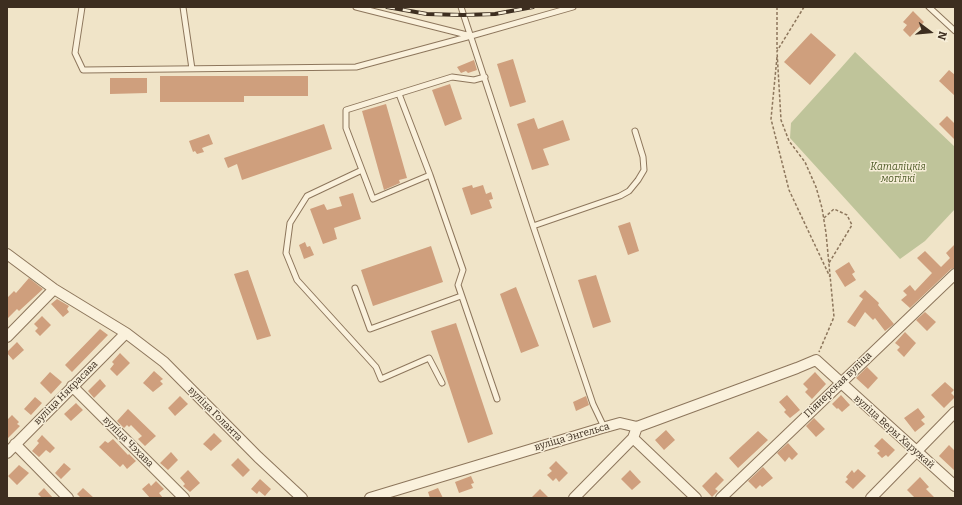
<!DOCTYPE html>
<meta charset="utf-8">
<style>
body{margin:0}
#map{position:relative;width:962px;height:505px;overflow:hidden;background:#f0e4c8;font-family:Bitter,serif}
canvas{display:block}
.frame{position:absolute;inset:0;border:8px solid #3d2e20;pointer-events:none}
.north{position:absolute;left:910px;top:12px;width:40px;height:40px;-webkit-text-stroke:3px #f7eed8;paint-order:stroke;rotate:106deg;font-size:11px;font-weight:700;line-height:16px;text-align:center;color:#3d2e20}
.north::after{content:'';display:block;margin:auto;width:14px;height:18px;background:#3d2e20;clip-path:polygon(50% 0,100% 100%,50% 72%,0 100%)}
</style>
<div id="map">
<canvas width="962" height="505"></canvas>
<div class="frame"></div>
<div class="north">N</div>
</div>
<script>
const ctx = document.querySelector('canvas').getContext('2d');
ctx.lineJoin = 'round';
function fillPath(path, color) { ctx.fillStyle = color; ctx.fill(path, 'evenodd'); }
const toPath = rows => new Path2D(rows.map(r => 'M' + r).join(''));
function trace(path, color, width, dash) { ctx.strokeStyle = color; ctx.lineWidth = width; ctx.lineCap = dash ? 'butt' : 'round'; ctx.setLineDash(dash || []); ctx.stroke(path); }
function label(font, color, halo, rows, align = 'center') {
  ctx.font = font + ' Bitter,serif'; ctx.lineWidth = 3; ctx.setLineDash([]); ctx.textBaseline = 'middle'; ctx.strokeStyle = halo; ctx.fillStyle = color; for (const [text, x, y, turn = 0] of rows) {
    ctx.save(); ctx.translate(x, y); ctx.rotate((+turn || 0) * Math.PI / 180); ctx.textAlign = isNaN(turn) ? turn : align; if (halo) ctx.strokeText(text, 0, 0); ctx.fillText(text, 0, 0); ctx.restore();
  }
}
const cemetery = toPath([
 [855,52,955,147,955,209,925,241,900,259,790,138,791,123,840,69]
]);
const building = toPath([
 [913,11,924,22,910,37,903,30,907,25,903,22],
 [811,33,836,55,810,85,784,62],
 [513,59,526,102,510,107,497,64],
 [474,60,477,70,468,73,466,71,461,73,457,67],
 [949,70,955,75,955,96,939,81],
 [160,76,308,76,308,96,244,96,244,102,160,102],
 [110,78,147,78,147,93,110,94],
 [450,84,462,119,445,126,432,90],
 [386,104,407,178,399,180,400,183,384,190,362,111],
 [947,116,955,124,955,140,939,124],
 [534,118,538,129,563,120,570,140,543,149,549,165,532,170,517,124],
 [324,124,332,149,242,180,237,164,228,168,224,158],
 [209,134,213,144,202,148,204,152,197,154,195,151,193,152,189,141],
 [472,185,473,188,483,185,486,194,491,192,493,199,489,200,492,208,471,215,462,188],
 [353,193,361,219,334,228,337,239,323,244,310,209,324,204,327,210,342,206,339,197],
 [630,222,639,251,628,255,618,226],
 [305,242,307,247,310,246,314,255,304,259,299,245],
 [955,244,955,268,951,269,910,308,901,300,907,295,903,291,910,285,915,291,932,273,917,258,925,251,941,267,950,258,946,253],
 [431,246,443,282,373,306,361,270],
 [849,262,855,272,852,274,856,280,845,287,835,271],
 [248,270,271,336,257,340,234,274],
 [596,275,611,322,593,328,578,280],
 [29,278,43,289,19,311,17,309,7,319,7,298,14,291,16,293],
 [516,287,539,346,521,353,500,294],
 [865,290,879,303,878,305,894,324,885,331,875,318,873,320,865,312,855,327,847,322,863,299,859,296],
 [57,299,69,306,67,309,69,312,63,317,51,304],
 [925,312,936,322,927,331,916,320],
 [42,316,51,325,40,336,35,331,38,328,34,324],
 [456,323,493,434,468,443,431,331],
 [100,329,108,335,72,372,65,365],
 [905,332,916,343,904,357,897,350,900,347,895,343],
 [17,342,24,350,13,360,7,353,7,352],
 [120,353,130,363,117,376,110,369,114,364,112,362],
 [867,367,878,378,868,389,856,378],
 [154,371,163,379,160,381,163,384,153,392,143,383],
 [50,372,62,382,51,394,40,383],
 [815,372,826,384,812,399,805,392,808,389,803,384],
 [100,379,106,386,94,398,88,391],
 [945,382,954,390,951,393,955,397,944,408,931,395],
 [787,395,800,410,790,418,784,412,786,410,779,402],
 [841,395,850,405,842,412,838,408,837,409,832,404],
 [180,396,188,404,175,416,168,408],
 [586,396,589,405,576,411,573,402],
 [35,397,42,403,31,415,24,409],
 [76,403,83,410,71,421,64,414],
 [918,408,925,417,921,420,925,424,915,432,904,418],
 [128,409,156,436,145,446,138,439,142,436,131,425,129,427,127,425,124,428,117,421],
 [12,415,19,422,17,424,20,426,7,439,7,420],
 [814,418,825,429,816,437,806,426],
 [666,430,675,440,664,450,655,440],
 [758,431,768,440,738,468,729,458],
 [214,433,222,441,211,451,203,444],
 [42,435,55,448,50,453,46,450,39,457,32,451,39,443,37,441],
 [882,438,895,450,888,457,886,455,882,458,877,453,880,451,874,446],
 [113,439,128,455,129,454,136,461,127,469,123,464,120,467,99,447,105,441,108,443],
 [788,443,798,454,792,460,789,457,785,462,777,453],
 [949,445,955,451,955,471,939,456],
 [171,452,178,460,168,470,160,463],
 [238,458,250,470,243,477,231,465],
 [556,461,568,473,559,482,556,478,553,481,547,475,552,471,549,468],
 [64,463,71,469,61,479,55,473],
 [19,465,29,473,17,485,8,476],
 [763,467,773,478,762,487,760,485,756,489,748,481],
 [858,469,866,476,853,489,845,482,848,479,846,477,852,470,854,473],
 [188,470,200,483,190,492,183,486,185,484,180,478],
 [630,470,641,482,632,490,621,479],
 [716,472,724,480,715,489,718,491,712,497,702,486],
 [471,476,474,483,471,484,473,488,459,493,455,482],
 [920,477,929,487,926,489,935,498,915,498,907,490],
 [260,479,271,489,265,496,259,491,257,494,251,489],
 [156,481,164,489,159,493,163,498,150,498,142,489,149,483,151,486],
 [44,488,53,498,42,498,38,494],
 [83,488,94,498,81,498,77,494],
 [438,488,443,498,430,498,428,492],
 [540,489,549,498,531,498]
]);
const path = toPath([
 [777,7,777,49],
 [804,7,777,51,781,120,789,141,805,162,816,187,822,208,826,233,834,317,819,352],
 [777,57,771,119,789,190,830,277],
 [824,218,834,209,847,215,852,225,829,263]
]);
const lane = toPath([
 [82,7,75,53,83,70,356,67,471,36,573,7],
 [183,7,192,69],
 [356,7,471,36],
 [461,7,533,226],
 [929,7,955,31],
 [399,94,430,175,373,199,346,128,346,110,452,77,474,80,485,77],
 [362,170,307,196,290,223,286,253,297,280,376,367,381,379,429,358,442,383],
 [430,175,463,270,458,285,497,399],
 [355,288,370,329,461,296],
 [604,427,593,404,533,226,620,196,629,191,638,180,644,170,643,157,635,131]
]);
const street = toPath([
 [7,254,54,289,126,333,164,362,258,457,302,498],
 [7,337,54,289],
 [72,386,184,498],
 [633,438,696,498],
 [15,444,68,498],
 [7,453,126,333],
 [370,498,602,428,620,423,637,427,797,368,816,360,955,486],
 [574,498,633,438,637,427],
 [721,498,955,274],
 [871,498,955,412]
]);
const rail = toPath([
 [387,7,427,14,463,15,495,14,533,7]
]);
const parkNames = [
 ["Каталіцкія",898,167],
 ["могілкі",898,179]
];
const streetNames = [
 ["Піянерская вуліца",838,385,-44],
 ["вуліца Някрасава",66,393,-45],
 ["вуліца Голанта",215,414,45],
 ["вуліца Веры Харужай",894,432,42],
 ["вуліца Энгельса",572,437,-16],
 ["вуліца Чэхава",128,442,45]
];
fillPath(cemetery, '#bfc49a');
fillPath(building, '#cf9f7d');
trace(lane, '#8d765c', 7);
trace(street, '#8d765c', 12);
trace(path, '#8d765c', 1.5, [3, 2]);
trace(lane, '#faf1dc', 5);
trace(street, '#faf1dc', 10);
trace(rail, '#3d2e20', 4);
trace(rail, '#f7eed8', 2.5, [8]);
label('italic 10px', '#4d5a26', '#f7eed8', parkNames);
label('10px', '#3d2e20', '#f7eed8', streetNames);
</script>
